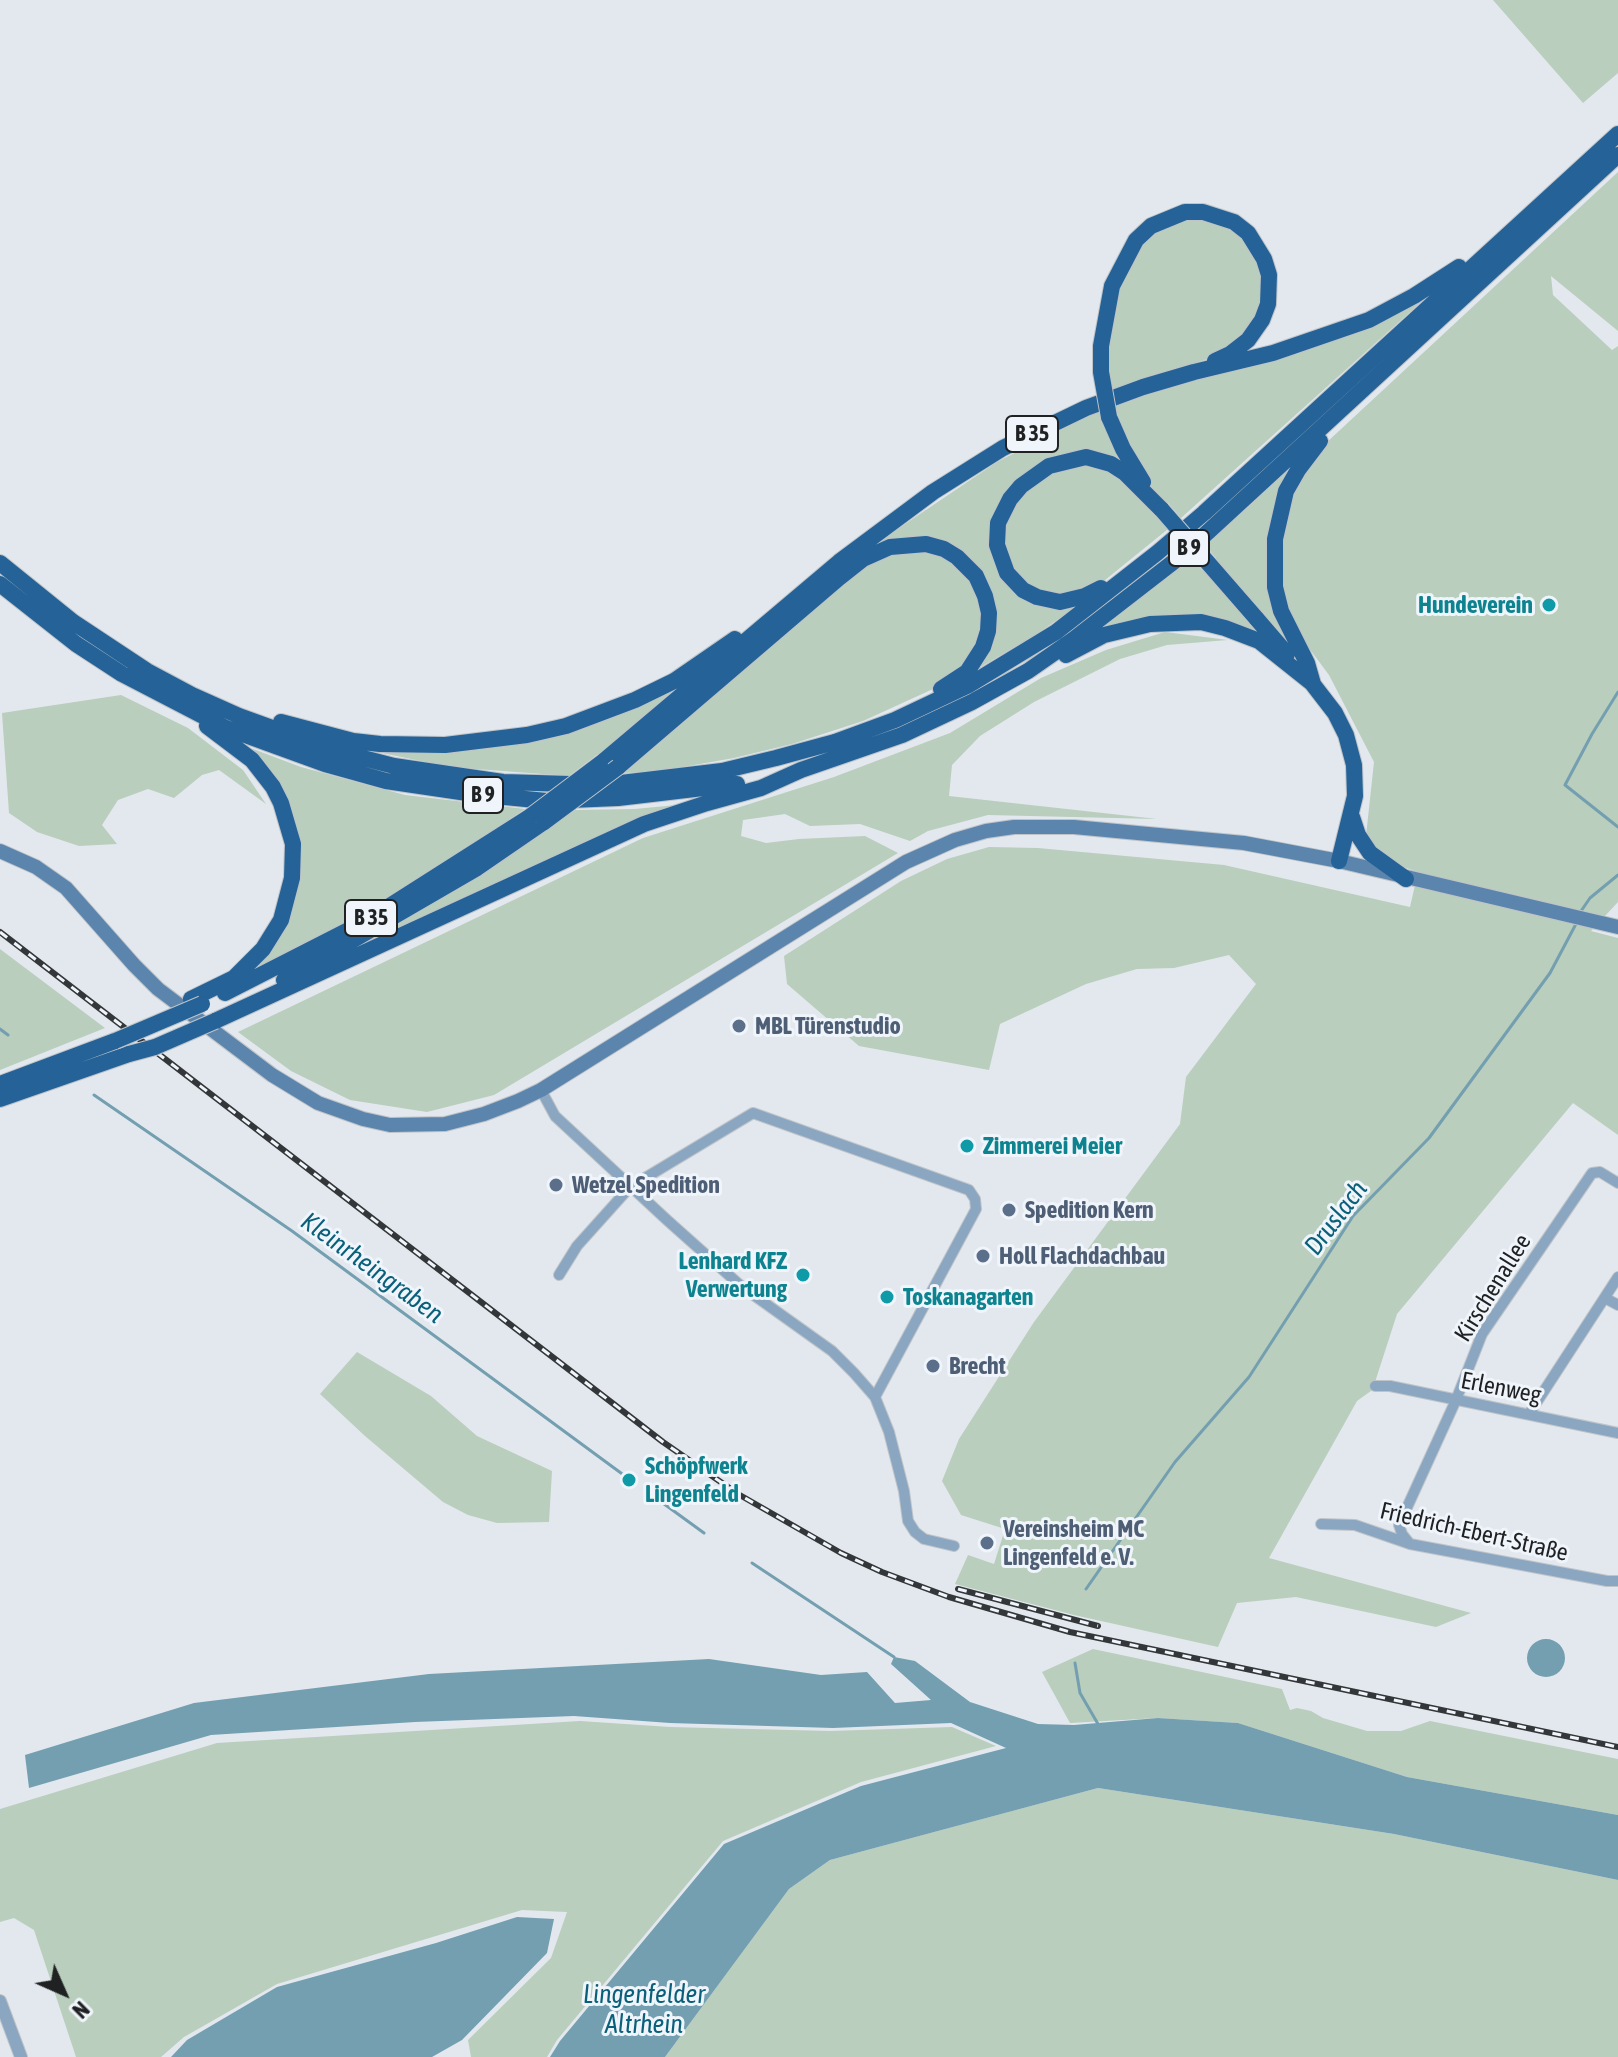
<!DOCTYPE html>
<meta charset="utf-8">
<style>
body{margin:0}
#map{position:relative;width:1618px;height:2057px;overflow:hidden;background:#e2e8ee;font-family:"Asap Condensed",sans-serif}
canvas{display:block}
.north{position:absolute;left:24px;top:1953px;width:80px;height:80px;-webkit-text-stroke:6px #eff5fb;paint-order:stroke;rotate:135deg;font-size:22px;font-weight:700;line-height:32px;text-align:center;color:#1f2123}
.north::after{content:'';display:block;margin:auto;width:28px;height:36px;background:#1f2123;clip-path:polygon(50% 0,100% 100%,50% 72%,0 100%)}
</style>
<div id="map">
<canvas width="1618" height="2057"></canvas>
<div class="north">N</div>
</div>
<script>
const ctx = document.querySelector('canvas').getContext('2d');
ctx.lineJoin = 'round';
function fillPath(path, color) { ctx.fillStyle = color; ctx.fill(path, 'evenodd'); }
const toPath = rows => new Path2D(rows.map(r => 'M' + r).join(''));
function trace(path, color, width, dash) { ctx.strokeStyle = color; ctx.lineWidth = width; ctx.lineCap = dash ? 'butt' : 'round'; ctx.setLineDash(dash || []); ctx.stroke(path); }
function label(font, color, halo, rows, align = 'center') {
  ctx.font = font + ' "Asap Condensed",sans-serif'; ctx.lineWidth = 6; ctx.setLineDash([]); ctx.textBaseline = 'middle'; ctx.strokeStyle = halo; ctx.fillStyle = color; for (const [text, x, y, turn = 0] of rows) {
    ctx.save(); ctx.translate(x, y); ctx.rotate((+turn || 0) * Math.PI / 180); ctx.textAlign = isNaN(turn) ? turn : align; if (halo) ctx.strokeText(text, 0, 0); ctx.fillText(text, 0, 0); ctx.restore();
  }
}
const green = toPath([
 [1493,0,1618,0,1618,73,1583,103],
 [1618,172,1618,331,1551,276,1553,295,1612,350,1618,346,1618,902,1591,931,1618,938,1618,1135,1573,1103,1397,1314,1376,1379,1375,1388,1357,1401,1269,1558,1471,1613,1436,1627,1296,1597,1237,1603,1218,1647,1074,1615,955,1584,968,1555,994,1564,1005,1529,961,1515,942,1481,959,1439,1034,1322,1180,1124,1186,1077,1256,984,1229,955,1174,968,1137,969,1086,984,1000,1024,989,1070,859,1046,787,984,784,956,901,881,947,859,989,847,1038,848,1224,865,1410,907,1418,872,1395,864,1374,850,1366,836,1374,762,1329,675,1297,632,1282,592,1282,529,1294,487,1312,456],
 [1192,216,1232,227,1258,256,1264,295,1252,328,1220,355,1112,390,1105,356,1114,292,1148,233],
 [1429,295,1181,518,1168,503,1165,505,1137,469,1116,410,1103,413,1125,462,1073,454,1001,504,1005,578,1077,603,1076,607,1035,635,972,672,994,620,951,548,871,547,997,462,1091,414],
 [1075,463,1114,470,1168,529,1099,585,1076,596,1036,593,1006,564,1003,521,1032,482],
 [1292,465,1270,535,1297,655,1214,561,1216,558,1205,545],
 [915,547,952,559,976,586,984,622,972,659,944,684,863,721,792,744,734,758,654,772,621,773,871,560],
 [1191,557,1202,570,1205,567,1263,635,1240,626,1099,630],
 [1165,632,1228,640,1167,645,1120,659,1034,702,980,736,952,765,949,796,1157,819,988,815,928,831,910,841,860,824,810,826,785,814,743,820,741,836,766,843,799,839,865,836,898,853,494,1095,427,1112,350,1100,291,1071,238,1032,643,838,834,777,950,733,1041,678,1106,650],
 [699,670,601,756,598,754,569,776,450,767,353,747,490,746],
 [121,695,188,728,243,770,266,804,219,770,202,775,174,798,148,789,118,800,102,825,117,844,79,846,37,832,9,813,2,713],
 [245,746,301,767,405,795,525,809,389,901,239,980,265,954,297,844],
 [687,804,334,959,437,900,575,810,635,809],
 [0,949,105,1028,0,1070],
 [357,1352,431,1396,477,1436,552,1471,549,1522,497,1523,468,1515,443,1502,365,1436,320,1394],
 [1093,1649,1282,1689,1290,1710,1297,1708,1311,1711,1323,1718,1367,1731,1401,1731,1430,1721,1618,1759,1618,1815,1407,1777,1238,1723,1158,1718,1070,1723,1042,1672],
 [580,1721,670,1727,830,1731,952,1727,996,1746,861,1782,723,1841,557,2040,547,2057,471,2057,468,2040,551,1958,567,1912,522,1910,277,1984,184,2037,161,2057,76,2057,34,1930,14,1918,0,1922,0,1809,217,1743],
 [1098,1788,1394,1834,1618,1880,1618,2057,665,2057,789,1889,830,1860]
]);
const water = toPath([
 '1527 1658a19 19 0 1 1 38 0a19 19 0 1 1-38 0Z',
 [894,1657,915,1661,970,1702,1038,1724,1074,1725,1158,1718,1238,1723,1407,1777,1618,1815,1618,1880,1394,1834,1098,1788,830,1860,789,1889,665,2057,550,2057,560,2041,724,1844,861,1786,1006,1748,951,1723,833,1728,670,1723,574,1716,415,1722,211,1735,29,1788,25,1755,194,1703,429,1674,709,1659,821,1675,867,1672,895,1703,931,1700,891,1664],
 [517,1917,554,1919,547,1953,462,2040,432,2057,171,2057,187,2040,277,1987,436,1943]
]);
const stream = toPath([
 [1618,692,1592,734,1565,785,1618,827],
 [1579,914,1590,898,1618,875],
 [0,1029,8,1035],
 [94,1095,292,1231,625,1476],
 [649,1493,704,1533],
 [752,1563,894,1657],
 [1086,1589,1175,1462,1249,1377,1353,1216,1429,1138,1550,973,1577,922],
 [1075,1663,1080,1693,1098,1724]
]);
const minor = toPath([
 [541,1090,555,1116,667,1220,741,1286,832,1351,854,1373,875,1397,889,1432,904,1491,908,1521,915,1532,924,1539,954,1546],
 [559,1275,577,1246,630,1187,753,1113,969,1190,975,1199,976,1209,875,1397],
 [1605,1298,1618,1305],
 [1375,1386,1390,1386,1618,1433],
 [1529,1414,1618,1277],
 [1321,1524,1355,1525,1410,1544,1607,1581,1618,1581],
 [1410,1544,1402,1534,1399,1525,1456,1400,1482,1334,1592,1173,1600,1172,1618,1183]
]);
const tertiary = toPath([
 [0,2001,21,2057]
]);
const secondary = toPath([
 [0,851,36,867,66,888,134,965,158,989,272,1075,318,1103,363,1119,390,1125,445,1124,484,1114,518,1101,541,1090,906,862,955,840,986,831,1014,827,1074,827,1244,843,1339,861,1618,927]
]);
const trunk = toPath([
 [1101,372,1101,346,1112,286,1136,240,1151,226,1185,212,1203,212,1234,222,1248,233,1264,259,1269,275,1268,304,1262,320,1248,340,1230,354,1215,361],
 [1109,417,1123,449,1143,482],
 [0,563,73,622,147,671,192,695,239,716,336,751,394,766,503,782,604,785,722,771,776,758,835,742,895,720,969,685,1056,632,1157,553,1204,513,1618,134],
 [0,584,76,644,122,674,226,728,325,764,386,781,474,794,546,801,618,798,737,784],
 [1101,588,1085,596,1060,602,1037,597,1023,590,1007,573,997,545,998,523,1010,499,1021,486,1049,466,1086,457,1111,464,1125,473,1162,510],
 [1256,618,1287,654],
 [1066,655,1104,635,1150,624,1201,622,1225,628,1259,641,1313,684],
 [1308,678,1335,713,1346,735,1354,765,1355,796,1339,861],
 [1313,684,1307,663,1281,611,1275,587,1275,539,1286,491,1298,470,1320,441],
 [281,722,353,741,380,744,445,745,527,735,566,726,635,700,674,681,735,639],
 [600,764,839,562,933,492,1003,448,1086,408,1143,387,1194,372,1273,353,1369,320,1414,296,1459,267],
 [618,767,839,578,863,559,890,547,926,544,944,549,957,557,976,576,985,596,989,613,988,631,983,647,967,672,941,689],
 [1352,817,1358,835,1370,853,1406,879],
 [284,980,477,868,544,822],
 [225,993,366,921,531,816],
 [191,999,234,978,263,949,281,920,292,878,293,844,281,803,273,787,252,760,207,726],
 [215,1021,644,824,707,803,761,788,801,770,902,735,972,702,1028,671,1074,639,1185,553,1618,155],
 [0,1084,115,1041],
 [0,1099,129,1054]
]);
const rail = toPath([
 [0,932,663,1442,738,1494,841,1553,882,1572,949,1597,1070,1632,1618,1747],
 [958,1589,1098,1626]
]);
const trunkBridge = toPath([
 [1101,372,1109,417],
 [1162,510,1256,618],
 [531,816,600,764],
 [544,822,618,767],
 [115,1041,202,1004],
 [129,1054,155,1047,215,1021]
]);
const markers = [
 [1549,605,8,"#0f9aa8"],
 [739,1026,8,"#5c6f8a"],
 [967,1146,8,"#0f9aa8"],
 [556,1185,8,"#5c6f8a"],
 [1009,1210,8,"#5c6f8a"],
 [983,1256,8,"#5c6f8a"],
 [803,1275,8,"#0f9aa8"],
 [887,1297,8,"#0f9aa8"],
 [933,1366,8,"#5c6f8a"],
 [629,1480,8,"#0f9aa8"],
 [987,1543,8,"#5c6f8a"]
];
const shields = [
 [1032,434,52],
 [1189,548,40],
 [483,795,40],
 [371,918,52]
];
const shieldNames = [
 ["B 35",1032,434],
 ["B 9",1189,548],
 ["B 9",483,795],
 ["B 35",371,918]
];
const cultureNames = [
 ["Hundeverein",1533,605,"right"],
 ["Zimmerei Meier",983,1146],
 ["Lenhard KFZ",787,1261,"right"],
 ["Verwertung",787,1289,"right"],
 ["Toskanagarten",903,1297],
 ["Schöpfwerk",645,1466],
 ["Lingenfeld",645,1494]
];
const serviceNames = [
 ["MBL Türenstudio",755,1026],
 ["Wetzel Spedition",572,1185],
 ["Spedition Kern",1025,1210],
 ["Holl Flachdachbau",999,1256],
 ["Brecht",949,1366],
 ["Vereinsheim MC",1003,1529],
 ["Lingenfeld e. V.",1003,1557]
];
const streetNames = [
 ["Kirschenallee",1493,1288,-58],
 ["Erlenweg",1501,1388,11],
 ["Friedrich-Ebert-Straße",1474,1532,13]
];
const waterNames = [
 ["Druslach",1336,1218,-53],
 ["Kleinrheingraben",372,1268,36],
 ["Lingenfelder",644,1995],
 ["Altrhein",644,2025]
];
fillPath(green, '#b9cebc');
fillPath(water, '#749fb0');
trace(stream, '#749fb0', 3);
trace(minor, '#bfc4c9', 12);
trace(tertiary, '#bfc4c9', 14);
trace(secondary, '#bfc4c9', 16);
trace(trunk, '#bfc4c9', 18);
trace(minor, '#8aa6c1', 10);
trace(tertiary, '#8aa6c1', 12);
trace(secondary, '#5c85ad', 14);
trace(trunk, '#246297', 16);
trace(rail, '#343739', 6);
trace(rail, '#eff5fb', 3, [9]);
trace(trunkBridge, '#bfc4c9', 18, []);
trace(trunkBridge, '#246297', 16);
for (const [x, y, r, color] of markers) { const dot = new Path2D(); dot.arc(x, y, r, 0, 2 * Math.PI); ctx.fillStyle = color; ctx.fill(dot); trace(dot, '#eff5fb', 3); }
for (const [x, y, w] of shields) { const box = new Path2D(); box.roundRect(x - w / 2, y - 18, w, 36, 6); ctx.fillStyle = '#eff5fb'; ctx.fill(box); trace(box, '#1f2123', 2); }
label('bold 22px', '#1f2123', null, shieldNames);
label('bold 24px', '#0d838f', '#eff5fb', cultureNames, 'left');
label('bold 24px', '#4e5e75', '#eff5fb', serviceNames, 'left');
label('24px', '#1f2123', '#eff5fb', streetNames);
label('italic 26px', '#0a5f79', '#eff5fb', waterNames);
</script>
